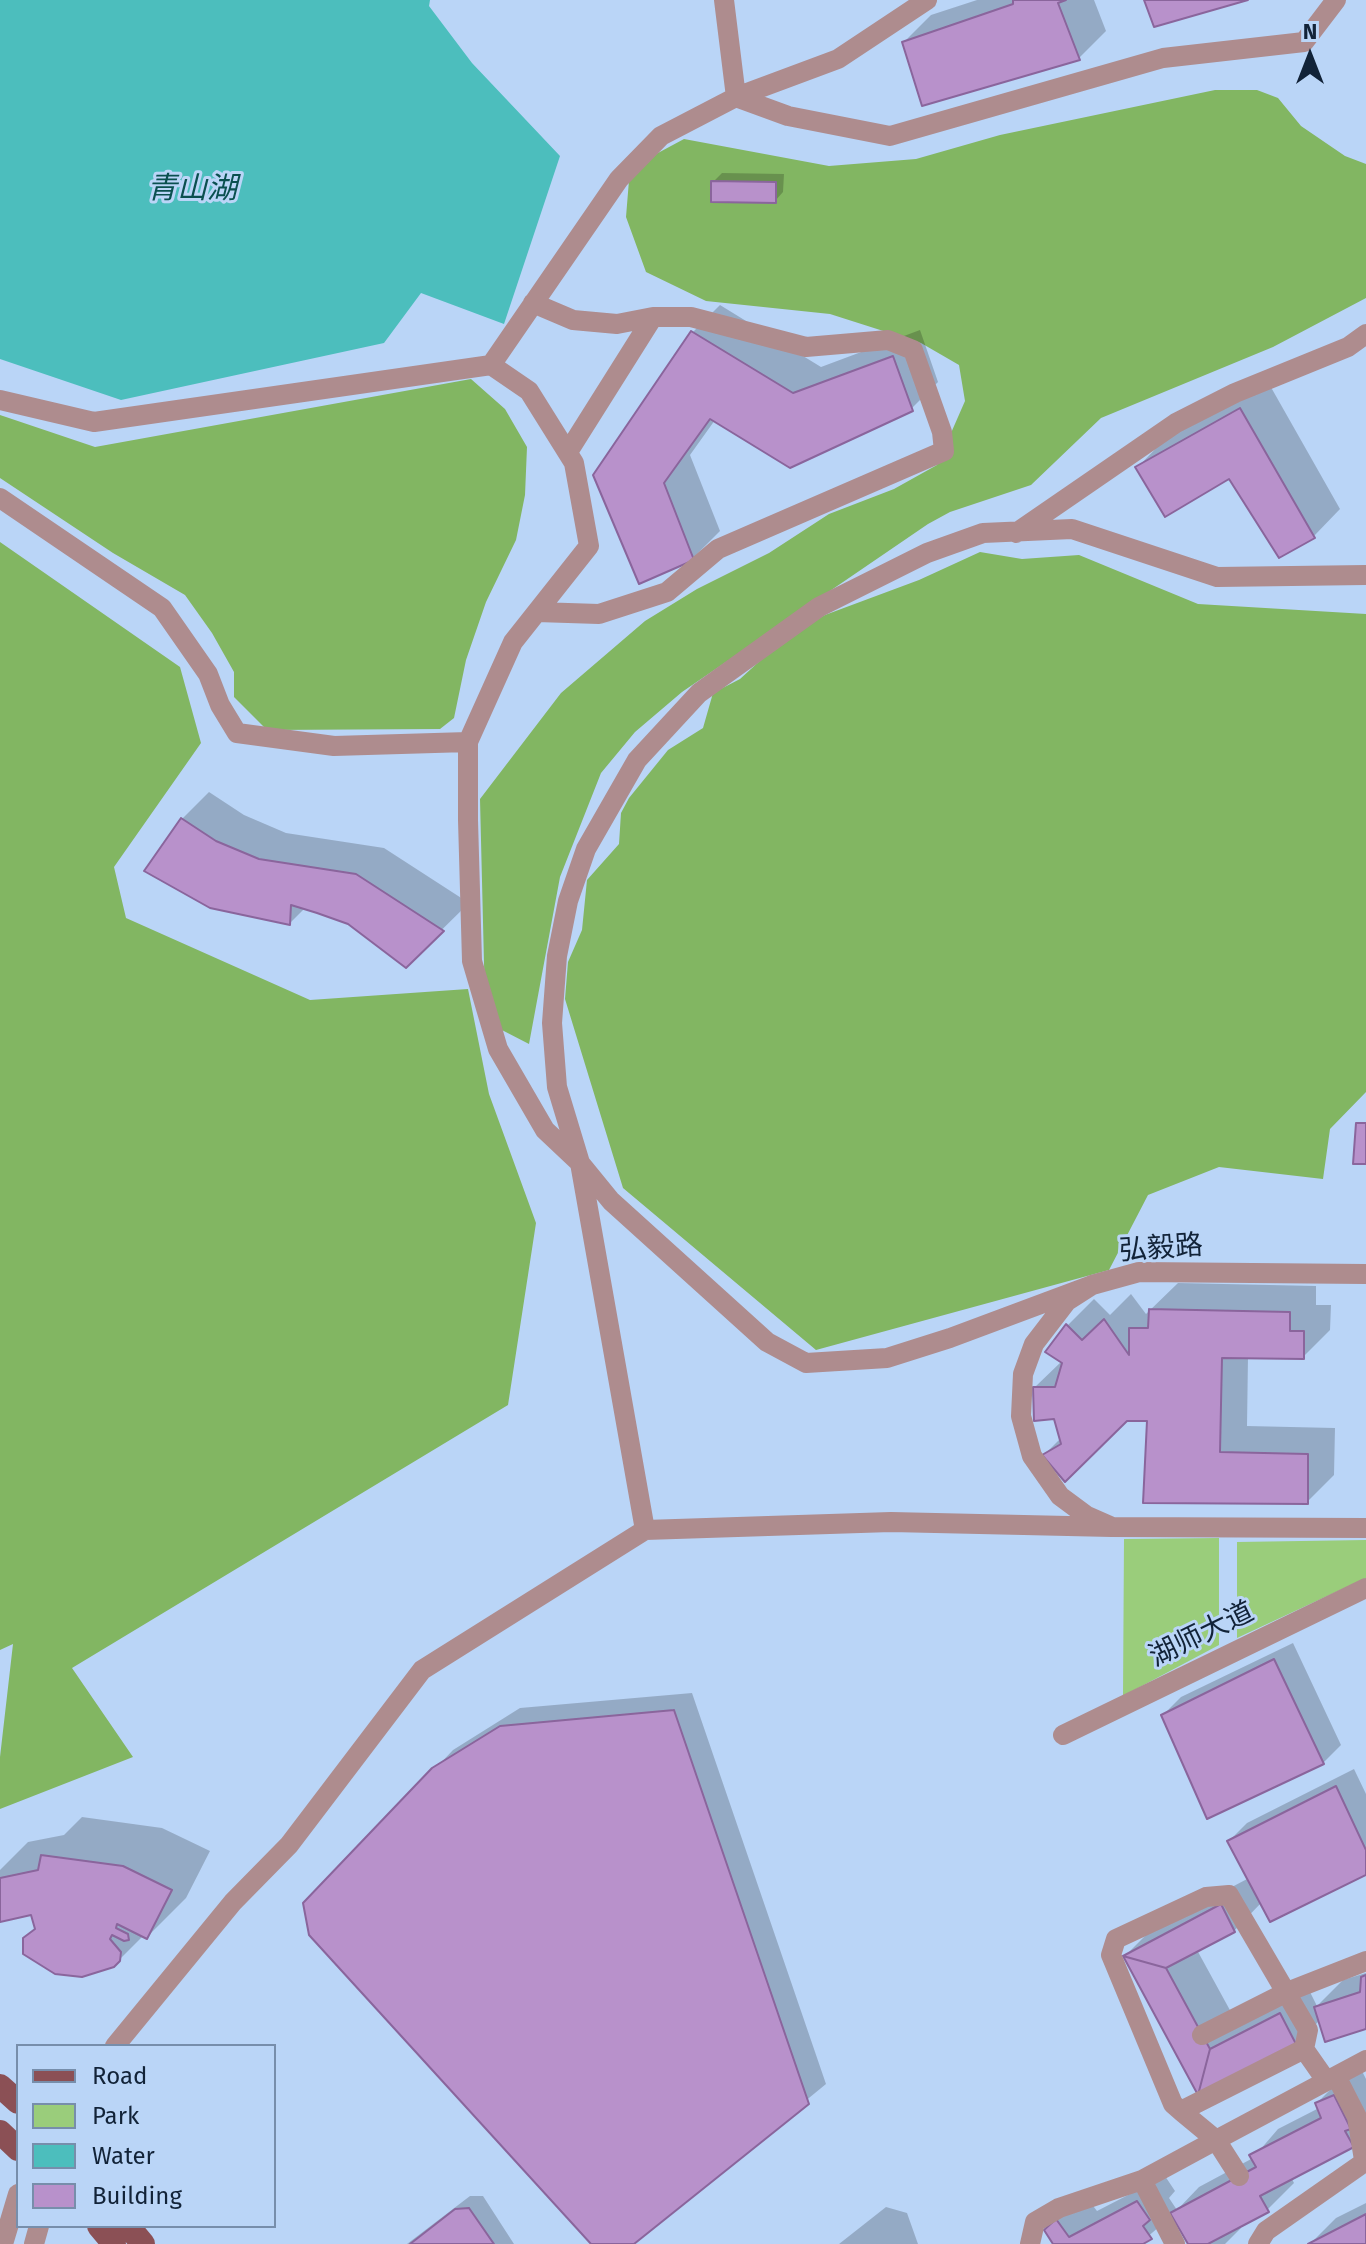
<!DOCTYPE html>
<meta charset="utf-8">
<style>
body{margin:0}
#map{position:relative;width:1366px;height:2244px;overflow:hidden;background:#bad5f7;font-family:"Fira Sans",sans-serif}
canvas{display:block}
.legend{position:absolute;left:16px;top:2044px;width:260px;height:184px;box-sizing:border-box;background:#bad5f7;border:2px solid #778eab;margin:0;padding:10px 14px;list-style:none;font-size:24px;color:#122338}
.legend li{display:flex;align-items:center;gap:16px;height:40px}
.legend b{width:40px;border:2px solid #778eab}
.north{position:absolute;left:1270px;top:16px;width:80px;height:80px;-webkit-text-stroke:6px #bad5f7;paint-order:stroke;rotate:0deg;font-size:22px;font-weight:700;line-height:32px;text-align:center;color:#122338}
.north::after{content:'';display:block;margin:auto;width:28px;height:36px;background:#122338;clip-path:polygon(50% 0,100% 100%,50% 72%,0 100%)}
</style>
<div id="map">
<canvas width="1366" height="2244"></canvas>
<ul class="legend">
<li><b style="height:10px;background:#8b5055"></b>Road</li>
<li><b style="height:22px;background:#9acd7b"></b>Park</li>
<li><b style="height:22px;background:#4cbebd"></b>Water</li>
<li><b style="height:22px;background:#b891cb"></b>Building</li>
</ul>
<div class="north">N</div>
</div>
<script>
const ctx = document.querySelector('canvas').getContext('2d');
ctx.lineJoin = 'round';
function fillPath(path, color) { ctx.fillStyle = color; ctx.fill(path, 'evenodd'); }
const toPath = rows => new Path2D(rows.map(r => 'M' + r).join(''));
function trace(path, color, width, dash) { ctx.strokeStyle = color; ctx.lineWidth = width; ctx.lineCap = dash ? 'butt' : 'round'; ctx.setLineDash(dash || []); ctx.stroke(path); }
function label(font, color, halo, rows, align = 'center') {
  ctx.font = font + ' "Fira Sans","Noto Sans SC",sans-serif'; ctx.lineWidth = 6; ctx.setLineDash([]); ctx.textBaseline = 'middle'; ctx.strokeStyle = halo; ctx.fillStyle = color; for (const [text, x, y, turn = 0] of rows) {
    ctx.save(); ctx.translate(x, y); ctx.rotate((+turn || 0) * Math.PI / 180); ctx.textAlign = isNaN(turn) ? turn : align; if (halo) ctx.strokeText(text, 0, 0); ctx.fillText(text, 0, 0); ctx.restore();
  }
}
const green = toPath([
 [1219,1538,1219,1645,1123,1696,1124,1539],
 [1366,1540,1366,1578,1237,1638,1237,1542]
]);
const forest = toPath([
 [1215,90,1257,90,1278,98,1301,126,1345,156,1366,164,1366,298,1273,347,1101,418,1031,485,950,512,928,524,682,692,635,732,601,773,560,877,529,1044,498,1028,485,1004,480,799,561,693,645,621,697,589,769,553,829,514,894,489,937,465,965,401,959,365,921,343,830,314,706,301,646,272,626,217,630,168,684,139,829,166,916,159,1000,135],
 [471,379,505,409,527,447,525,495,516,540,486,602,466,660,454,718,440,729,267,730,234,697,234,672,212,633,185,595,113,553,0,478,0,415,95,447],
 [0,542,180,667,201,743,114,867,126,918,310,1000,468,989,489,1094,536,1223,508,1405,72,1668,133,1757,0,1809,0,1757,13,1644,0,1650],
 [980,552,1022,559,1079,555,1198,604,1366,614,1366,1092,1330,1129,1323,1179,1219,1167,1148,1195,1109,1270,816,1350,623,1188,565,999,568,962,582,930,587,880,619,844,621,813,629,798,668,750,703,728,713,693,740,679,786,637,825,615,919,580]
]);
const water = toPath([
 [0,0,430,0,429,6,472,63,560,156,504,324,421,293,384,343,121,400,0,359]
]);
const shadow = toPath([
 [977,0,1094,0,1106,31,1079,58,904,42,931,15],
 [722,173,784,174,783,192,775,201,713,182],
 [720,305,821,367,920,330,938,382,911,409,715,420,690,455,720,531,693,558,596,476,693,332],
 [1268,382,1340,509,1314,536,1230,477,1138,467,1164,440],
 [209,792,244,815,286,833,384,848,469,903,406,965,349,923,305,908,290,923,182,819],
 [1178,1283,1316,1286,1316,1305,1331,1305,1330,1330,1303,1357,1248,1357,1247,1426,1335,1428,1334,1475,1307,1502,1149,1419,1127,1419,1044,1455,1061,1438,1055,1417,1035,1387,1062,1361,1067,1326,1094,1299,1110,1315,1131,1294,1146,1314],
 [1293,1643,1341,1745,1323,1763,1163,1715,1181,1697],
 [692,1693,826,2084,631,2244,594,2244,434,1770,453,1750,520,1708],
 [1354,1769,1366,1794,1366,1873,1262,1902,1234,1931,1197,1950,1237,2023,1308,1988,1317,2006,1343,1980,1366,1973,1366,2027,1320,2020,1296,2044,1199,2093,1125,1956,1152,1929,1249,1878,1229,1841,1247,1823],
 [82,1817,162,1828,210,1851,186,1898,147,1937,144,1935,119,1960,100,1972,82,1975,56,1972,25,1953,25,1939,37,1927,32,1912,0,1920,0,1870,28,1842,64,1835],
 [1361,2069,1366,2079,1366,2132,1352,2146,1291,2177,1294,2183,1267,2210,1239,2224,1241,2228,1225,2244,1190,2244,1173,2215,1139,2244,1055,2244,1046,2230,1084,2194,1097,2211,1165,2176,1175,2191,1169,2198,1177,2210,1199,2187,1253,2158,1278,2129,1319,2108,1317,2103,1344,2076],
 [470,2196,483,2196,514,2244,407,2244],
 [1366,2203,1366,2244,1310,2244,1336,2218],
 [886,2207,907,2213,918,2244,839,2244]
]);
const building = toPath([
 [1013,0,1066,0,1058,3,1080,60,922,106,902,42,1013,4,1013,0],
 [1144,0,1248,0,1154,27,1144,0],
 [711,181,776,182,776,203,711,202,711,181],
 [691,331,793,393,893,356,913,411,790,468,710,419,664,483,694,560,639,584,593,475,691,331],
 [1240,408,1315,538,1279,558,1229,479,1165,517,1135,467,1240,408],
 [181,818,216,841,259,859,356,874,444,931,406,968,348,924,317,913,291,905,290,925,210,908,144,871,181,818],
 [1356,1123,1366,1123,1366,1164,1353,1164,1356,1123],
 [1149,1309,1290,1312,1290,1331,1304,1331,1304,1359,1222,1358,1220,1452,1308,1454,1308,1504,1143,1503,1147,1421,1127,1421,1065,1482,1042,1455,1061,1444,1054,1419,1034,1421,1033,1387,1055,1387,1062,1363,1045,1352,1066,1324,1082,1340,1104,1319,1129,1355,1129,1328,1148,1328,1149,1309],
 [1274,1659,1324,1764,1207,1819,1161,1715,1274,1659],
 [674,1710,809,2104,634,2244,591,2244,309,1935,303,1903,432,1768,500,1726,674,1710],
 [1336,1786,1366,1850,1366,1875,1270,1922,1227,1841,1336,1786],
 [41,1855,123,1866,172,1890,147,1939,117,1924,116,1928,128,1934,129,1940,124,1941,112,1935,110,1939,121,1952,120,1961,114,1967,82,1977,55,1974,23,1954,23,1938,35,1929,31,1915,0,1922,0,1878,38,1870,41,1855],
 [1221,1904,1235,1932,1166,1968,1123,1956,1221,1904],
 [1123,1956,1166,1968,1210,2049,1198,2095,1123,1956],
 [1366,1975,1366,2029,1325,2042,1314,2007,1360,1992,1361,1977,1366,1975],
 [1280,2013,1297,2046,1198,2095,1210,2049,1280,2013],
 [1334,2095,1351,2129,1345,2131,1354,2147,1260,2196,1269,2212,1208,2244,1188,2244,1170,2213,1256,2167,1249,2155,1321,2118,1315,2103,1334,2095],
 [1137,2201,1150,2220,1143,2226,1152,2239,1143,2244,1053,2244,1044,2230,1056,2219,1069,2237,1137,2201],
 [469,2208,494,2244,410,2244,455,2209,469,2208],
 [1366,2214,1366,2244,1308,2244,1366,2214]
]);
const minor = toPath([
 [724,0,736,97],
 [736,97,788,116,890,136,1163,58,1304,42,1336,0],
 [533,303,573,320,617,324,653,317,691,317,806,347,888,340,913,350,942,432,944,451,718,549,667,592,599,614,537,612],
 [491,365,619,179,661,136,736,97,838,59,927,0],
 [0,400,94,422,491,365,529,391,574,463,589,546,513,642,468,742,468,820,472,961,498,1049,545,1130,580,1163,611,1201,767,1342,806,1363,887,1358,950,1338,1092,1285],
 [568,452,653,317],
 [0,498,162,608,208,674,220,705,237,733,334,746,468,742],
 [1016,533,1176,423,1235,393,1348,347,1366,334],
 [1366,1274,1139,1272,1092,1285,1067,1301,1034,1344,1023,1374,1021,1416,1032,1456,1060,1496,1087,1516,1112,1527,1366,1528],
 [645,1530,580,1163,557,1087,552,1023,557,956,568,901,586,849,637,760,699,693,819,607,927,553,983,533,1072,529,1217,577,1366,575],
 [1063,1735,1366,1588],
 [1202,2035,1287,1992,1366,1961],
 [115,2046,233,1902,289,1845,422,1670,645,1530,891,1522,1112,1527],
 [1304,2049,1181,2111,1173,2104,1111,1955,1116,1939,1206,1897,1229,1895,1308,2030,1304,2049,1325,2079],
 [1336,2076,1366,2060],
 [1181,2111,1216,2140,1336,2076,1357,2117,1364,2160],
 [1142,2180,1216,2140,1239,2176],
 [3,2244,18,2194],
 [34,2244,39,2226],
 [1030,2244,1035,2222,1059,2208,1142,2180,1175,2244],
 [1258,2244,1266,2231,1366,2161]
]);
const major = toPath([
 [0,2086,18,2102],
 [0,2132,18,2149],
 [99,2226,114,2244],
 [128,2226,143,2244]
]);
const streetNames = [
 ["弘毅路",1161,1249,-4],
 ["湖师大道",1202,1635,-26]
];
const waterNames = [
 ["青山湖",192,190]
];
fillPath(green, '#9acd7b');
fillPath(forest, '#82b662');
fillPath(water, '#4cbebd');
fillPath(shadow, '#0003');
fillPath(building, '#b891cb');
trace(building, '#8a659c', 2);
trace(minor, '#ae8c8e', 20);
trace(major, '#8b5055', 24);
label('28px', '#122338', '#bad5f7', streetNames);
label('italic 30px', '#0a504f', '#bad5f7', waterNames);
</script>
